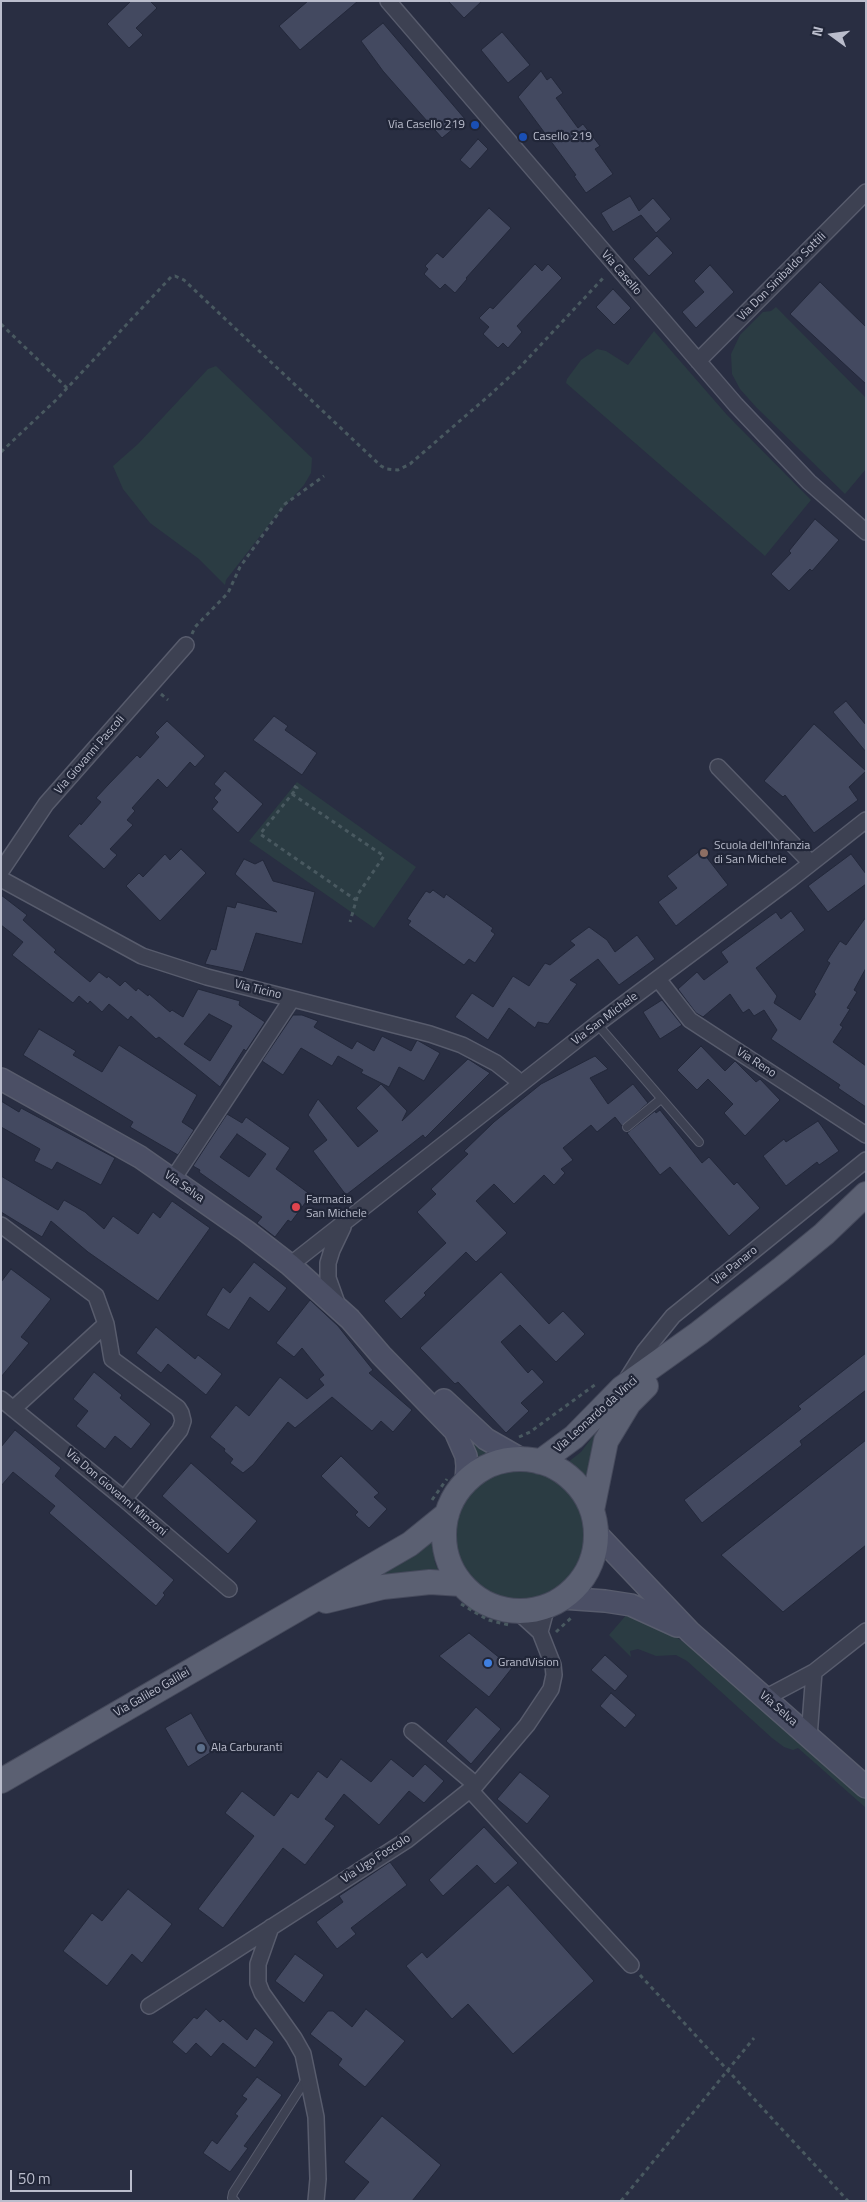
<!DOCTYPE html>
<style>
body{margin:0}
#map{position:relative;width:867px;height:2202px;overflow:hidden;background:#292e42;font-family:"Titillium Web",sans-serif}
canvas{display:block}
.frame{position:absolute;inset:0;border:2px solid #babdcc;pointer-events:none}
.north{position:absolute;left:807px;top:10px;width:50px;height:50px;-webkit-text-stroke:4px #212638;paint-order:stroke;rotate:284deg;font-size:14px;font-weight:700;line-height:20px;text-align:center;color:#babdcc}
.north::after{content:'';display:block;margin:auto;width:18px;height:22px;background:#babdcc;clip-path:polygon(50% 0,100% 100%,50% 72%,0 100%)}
.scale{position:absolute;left:10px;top:2170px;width:122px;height:22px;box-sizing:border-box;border:2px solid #babdcc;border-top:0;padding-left:6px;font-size:15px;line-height:18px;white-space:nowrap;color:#babdcc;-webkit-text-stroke:4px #212638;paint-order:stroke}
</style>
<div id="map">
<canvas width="867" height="2202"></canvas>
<div class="frame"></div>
<div class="north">N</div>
<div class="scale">50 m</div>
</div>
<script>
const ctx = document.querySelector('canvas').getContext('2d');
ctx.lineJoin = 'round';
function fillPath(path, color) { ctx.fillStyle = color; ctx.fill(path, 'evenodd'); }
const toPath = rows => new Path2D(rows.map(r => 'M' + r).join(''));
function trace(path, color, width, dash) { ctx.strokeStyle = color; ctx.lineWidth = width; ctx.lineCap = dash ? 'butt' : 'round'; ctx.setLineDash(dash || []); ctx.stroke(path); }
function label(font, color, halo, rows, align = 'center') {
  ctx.font = font + ' "Titillium Web",sans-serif'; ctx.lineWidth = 4.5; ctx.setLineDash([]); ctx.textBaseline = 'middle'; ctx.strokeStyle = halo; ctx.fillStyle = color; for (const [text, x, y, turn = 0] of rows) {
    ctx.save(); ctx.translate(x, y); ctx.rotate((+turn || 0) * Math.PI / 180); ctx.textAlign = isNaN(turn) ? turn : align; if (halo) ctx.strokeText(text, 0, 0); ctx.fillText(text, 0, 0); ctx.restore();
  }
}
const green = toPath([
 [776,307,866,398,866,469,845,494,756,407,740,389,732,374,731,354,740,335,763,312,771,311],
 [654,331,727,415,811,500,765,556,566,383,567,379,581,360,597,349,606,351,628,365],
 [216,366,312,458,311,473,304,485,274,518,226,580,225,585,199,559,150,523,123,489,113,466,138,444,208,369],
 [297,782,416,867,374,928,249,841],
 [600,1427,605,1431,590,1477,585,1480,567,1463,581,1452],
 [473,1442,492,1454,474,1465,470,1445],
 '454 1534a65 65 0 1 1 130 0a65 65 0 1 1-130 0Z',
 [432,1540,435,1563,440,1574,384,1578,382,1571,423,1550],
 [628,1613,672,1634,700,1654,866,1795,866,1808,798,1748,793,1750,784,1747,772,1738,687,1661,676,1655,656,1656,638,1649,630,1651,631,1657,609,1635]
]);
const building = toPath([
 [131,1,150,1,157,8,136,28,143,35,129,48,107,24,131,1],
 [308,1,358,1,300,50,279,26,308,1],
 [448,1,482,1,464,18,448,1],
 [383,23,465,119,442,138,383,71,361,41,383,23],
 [502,32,530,65,508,83,481,50,502,32],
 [541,71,547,80,551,77,563,93,556,98,578,128,583,124,600,146,595,149,613,174,586,193,574,176,576,175,518,97,541,71],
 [478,139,488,149,470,169,460,160,478,139],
 [630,196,639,211,653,198,671,219,656,233,641,215,613,232,601,213,630,196],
 [489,208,511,228,466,278,467,279,455,293,445,284,440,289,424,274,428,269,425,266,437,253,443,258,489,208],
 [657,236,673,253,649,276,633,259,657,236],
 [535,264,542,271,548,264,562,278,517,326,522,332,508,348,503,343,498,348,483,334,489,327,479,318,490,307,493,309,535,264],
 [710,265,734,292,696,328,682,312,704,292,694,281,710,265],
 [820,282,866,327,866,384,790,314,820,282],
 [613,289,631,308,614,325,596,307,613,289],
 [815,519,839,540,812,571,810,569,789,591,771,574,791,553,789,551,815,519],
 [846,701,866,725,866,752,833,712,846,701],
 [274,716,288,726,285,730,317,753,302,775,253,740,274,716],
 [167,721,205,756,195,767,190,762,167,788,158,779,132,808,135,811,127,820,133,825,110,849,117,855,104,869,68,836,80,823,81,825,101,802,96,798,108,785,137,755,140,758,159,737,155,733,167,721],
 [814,724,866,771,849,787,858,800,814,833,785,795,783,797,764,781,814,724],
 [225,771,263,804,238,833,212,809,218,802,214,798,221,790,214,784,225,771],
 [181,849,206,873,160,921,126,886,139,873,143,877,165,854,170,860,181,849],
 [701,850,728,885,676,926,658,902,677,888,667,876,701,850],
 [851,854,866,874,866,884,828,912,808,886,851,854],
 [244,859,255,864,263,860,273,881,315,892,302,944,256,933,243,972,205,964,211,949,216,950,227,906,235,908,237,902,277,912,235,874,244,859],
 [433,890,444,898,446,894,493,928,491,931,495,934,475,963,469,959,464,965,408,925,411,921,407,919,419,901,426,891,430,893,433,890],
 [1,895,27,915,23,920,56,950,54,952,90,982,99,972,107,978,108,976,120,986,125,981,136,991,138,988,148,996,149,994,170,1012,172,1010,183,1017,198,989,240,1001,239,1005,265,1022,246,1051,244,1049,220,1087,159,1037,156,1039,131,1016,128,1020,109,1004,102,1012,90,1001,88,1004,79,996,73,1003,12,955,23,942,1,925,1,895],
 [209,1014,232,1026,210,1061,184,1044,209,1014],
 [791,911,805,930,756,968,777,996,774,1003,800,1020,816,994,814,992,830,963,827,961,840,941,846,945,866,917,866,968,854,990,857,992,847,1008,850,1009,840,1025,843,1027,833,1042,866,1066,866,1107,838,1088,840,1085,771,1039,777,1030,764,1010,754,1016,749,1009,743,1013,730,994,703,1017,696,1013,678,989,697,972,704,980,728,962,721,952,776,912,781,919,791,911],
 [589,927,607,940,615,952,637,935,655,959,619,985,598,959,570,980,577,984,548,1024,538,1022,535,1028,509,1008,488,1040,455,1017,472,993,493,1007,513,976,529,986,545,963,550,965,575,945,570,941,589,927],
 [662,1000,682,1025,660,1039,643,1012,662,1000],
 [293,1015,302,1015,318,1021,314,1027,352,1049,357,1041,374,1051,382,1036,411,1051,417,1040,440,1053,424,1081,399,1067,389,1087,361,1073,363,1070,338,1056,332,1066,301,1048,283,1075,262,1061,293,1015],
 [39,1029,76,1051,73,1055,102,1072,119,1045,197,1095,182,1122,194,1130,178,1155,130,1127,133,1122,23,1055,39,1029],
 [701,1046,725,1071,735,1061,756,1082,760,1079,780,1100,745,1136,724,1113,733,1104,708,1079,697,1090,677,1070,701,1046],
 [595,1056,608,1069,590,1078,608,1104,633,1084,648,1103,622,1126,615,1117,597,1132,591,1125,563,1148,573,1160,561,1169,565,1173,554,1185,544,1175,514,1204,494,1184,476,1201,507,1233,476,1262,466,1252,424,1293,426,1295,401,1319,384,1301,446,1243,417,1212,436,1194,431,1189,468,1154,464,1151,494,1122,541,1084,595,1056],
 [468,1059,490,1073,425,1138,423,1135,346,1195,313,1151,327,1140,308,1115,318,1099,358,1147,378,1131,356,1108,381,1084,407,1111,402,1121,468,1059],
 [1,1101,19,1112,21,1108,115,1158,101,1185,57,1162,52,1170,34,1161,40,1149,1,1127,1,1101],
 [660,1110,702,1163,709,1157,734,1185,737,1182,760,1208,729,1236,670,1167,660,1175,627,1133,655,1111,656,1113,660,1110],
 [227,1114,242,1123,246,1117,290,1148,276,1169,311,1195,291,1222,288,1220,275,1237,257,1223,262,1217,199,1172,200,1170,193,1166,227,1114],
 [237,1134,266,1154,249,1177,220,1157,237,1134],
 [818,1121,839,1151,819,1165,817,1162,786,1186,763,1156,784,1139,786,1142,818,1121],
 [1,1176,58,1210,64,1200,85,1212,104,1229,113,1216,138,1234,153,1212,160,1218,172,1201,210,1228,158,1301,88,1252,51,1221,42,1237,1,1212,1,1176],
 [254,1262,287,1288,269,1312,250,1297,229,1330,206,1315,223,1287,230,1293,254,1262],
 [11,1269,51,1299,21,1337,29,1343,1,1377,1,1282,11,1269],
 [501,1272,549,1324,563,1311,585,1334,556,1362,520,1325,501,1342,528,1373,532,1369,544,1382,521,1403,529,1411,506,1433,458,1382,455,1384,420,1348,501,1272],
 [310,1300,338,1326,373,1370,369,1373,412,1410,393,1432,381,1421,372,1431,332,1397,295,1428,288,1422,253,1465,243,1473,230,1463,233,1459,224,1451,225,1449,210,1437,236,1405,249,1416,280,1377,307,1399,324,1385,319,1379,324,1375,302,1348,294,1357,276,1343,310,1300],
 [156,1327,195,1359,198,1355,222,1374,206,1395,168,1364,161,1373,136,1353,156,1327],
 [866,1353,866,1390,800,1441,802,1445,702,1523,684,1500,801,1409,798,1406,866,1353],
 [94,1372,122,1395,120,1398,151,1424,131,1449,115,1436,105,1449,76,1426,88,1411,73,1399,94,1372],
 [15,1430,61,1468,55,1476,174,1580,163,1593,165,1595,156,1606,49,1513,55,1506,13,1472,1,1486,1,1447,15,1430],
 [866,1440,866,1545,783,1612,721,1555,866,1440],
 [341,1456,379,1493,374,1497,387,1509,369,1528,355,1515,358,1512,321,1476,341,1456],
 [191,1463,257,1521,228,1554,162,1496,191,1463],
 [469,1633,512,1668,489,1697,439,1656,469,1633],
 [605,1655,628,1676,615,1691,591,1670,605,1655],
 [611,1693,636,1715,625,1728,600,1706,611,1693],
 [476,1707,501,1729,471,1764,446,1741,476,1707],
 [191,1713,213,1751,188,1767,165,1728,191,1713],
 [341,1759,371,1782,391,1759,413,1777,425,1764,444,1781,424,1803,409,1791,379,1825,344,1794,325,1819,335,1826,305,1865,283,1848,223,1928,198,1909,254,1836,225,1813,242,1791,274,1816,291,1793,298,1798,318,1771,327,1778,341,1759],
 [520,1772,550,1796,527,1824,497,1799,520,1772],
 [484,1827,518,1863,495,1884,477,1865,443,1896,429,1880,484,1827],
 [390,1862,407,1885,351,1928,356,1934,337,1949,316,1922,343,1902,339,1896,390,1862],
 [508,1885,594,1981,513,2054,468,2004,452,2019,406,1966,422,1952,427,1958,508,1885],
 [128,1889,172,1924,142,1963,132,1954,107,1986,63,1951,92,1913,102,1921,128,1889],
 [295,1954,324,1975,304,2003,275,1981,295,1954],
 [206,2009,220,2022,223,2019,247,2040,255,2028,274,2042,255,2068,223,2043,211,2057,196,2043,186,2054,172,2042,194,2017,197,2019,206,2009],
 [366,2009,405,2041,365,2087,338,2065,342,2059,310,2034,328,2011,333,2011,352,2027,366,2009],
 [257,2077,282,2095,244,2146,248,2148,230,2172,203,2153,212,2140,217,2144,238,2116,235,2114,247,2099,242,2096,257,2077],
 [382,2116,441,2165,412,2201,353,2201,369,2182,344,2162,382,2116]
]);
const path = toPath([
 [1,324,67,388],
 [1,452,56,400,171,277,175,276,184,280,381,466,387,469,398,470,410,464,492,393,520,367,605,276],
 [192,634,195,627,228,593,240,567,285,504,324,476],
 [161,694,168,700],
 [294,786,297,788,260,834,356,900],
 [292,794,384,856,358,894,350,922],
 [519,1437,530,1432,596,1384],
 [432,1500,447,1479],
 [461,1604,488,1620,509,1625],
 [556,1632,573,1616],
 [640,1975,848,2201],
 [621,2201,754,2038]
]);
const service = toPath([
 [597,1024,699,1142],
 [627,1127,661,1099],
 [235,2201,232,2198,233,2193,307,2078]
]);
const minor = toPath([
 [388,1,736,405,809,482,866,532],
 [698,361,866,192],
 [718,767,811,863],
 [1,871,46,804,186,645],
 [1,879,142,956,207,977,430,1034,462,1045,496,1063,515,1078,519,1084],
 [658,979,690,1020,866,1135],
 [173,1179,292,999],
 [1,1225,96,1296,106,1324,112,1359,178,1408,181,1413,183,1421,180,1430,124,1499],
 [290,1265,597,1024,791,879,866,820],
 [338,1306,328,1278,328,1263,332,1250,343,1227],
 [627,1379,644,1352,673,1316,866,1160],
 [1,1399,124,1499,229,1589],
 [13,1409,106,1324],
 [517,1611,540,1632],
 [765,1698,814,1672,866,1631],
 [412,1731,476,1785],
 [809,1737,814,1672],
 [471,1791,631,1965],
 [271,1927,258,1964,258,1983,262,1993,294,2038,303,2054,316,2117,318,2179,316,2201],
 [149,2006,407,1840,476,1785,527,1725,551,1689,554,1675,553,1665,540,1632,547,1606]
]);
const secondary = toPath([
 [1,1079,140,1157,246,1231,290,1265,350,1319,381,1355,455,1431,466,1456,467,1466,466,1482],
 [444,1400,486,1439,521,1459],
 [596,1533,690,1632,866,1787],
 [562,1598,605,1601,631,1605,677,1626]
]);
const primary = toPath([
 '444 1535a76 76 0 1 1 152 0a76 76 0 1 1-152 0Z',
 [540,1462,574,1437,622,1388,699,1333,780,1270,824,1234,866,1194],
 [592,1510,606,1441,629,1403,646,1386],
 [326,1601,383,1587,430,1582,462,1584],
 [1,1781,410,1544,447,1514]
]);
const markers = [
 [475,125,5,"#1a4fb4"],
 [523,137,5,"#1a4fb4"],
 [704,853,5,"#8d6e63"],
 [296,1207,5,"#e0444e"],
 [488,1663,5,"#3f7fe0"],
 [201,1748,5,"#5c6f8a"]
];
const poiNames = [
 ["Via Casello 219",465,125,"right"],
 ["Casello 219",533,137],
 ["Scuola dell'Infanzia",714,846],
 ["di San Michele",714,860],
 ["Farmacia",306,1200],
 ["San Michele",306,1214],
 ["GrandVision",498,1663],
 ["Ala Carburanti",211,1748]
];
const streetNames = [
 ["Via Casello",621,273,49],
 ["Via Don Sinibaldo Sottili",782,277,-45],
 ["Via Giovanni Pascoli",90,755,-49],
 ["Via Ticino",258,990,14],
 ["Via San Michele",605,1019,-37],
 ["Via Reno",756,1063,33],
 ["Via Selva",184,1187,35],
 ["Via Panaro",735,1266,-39],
 ["Via Leonardo da Vinci",596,1415,-42],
 ["Via Don Giovanni Minzoni",116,1493,40],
 ["Via Galileo Galilei",152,1693,-30],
 ["Via Selva",778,1709,41],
 ["Via Ugo Foscolo",376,1859,-33]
];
fillPath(green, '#2b3c43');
fillPath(building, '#434960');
trace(building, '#23283a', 1);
trace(service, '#585c6d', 10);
trace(minor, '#585c6d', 18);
trace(secondary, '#585c6d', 24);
trace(primary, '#464a5c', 26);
trace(path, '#495960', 3, [4, 4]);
trace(service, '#3d4152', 8);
trace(minor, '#3d4152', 15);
trace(secondary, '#4b4f65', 21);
trace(primary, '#5b6072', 24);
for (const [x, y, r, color] of markers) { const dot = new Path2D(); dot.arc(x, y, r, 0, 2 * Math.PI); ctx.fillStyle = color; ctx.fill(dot); trace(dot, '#212638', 2); }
label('12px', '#babdcc', '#212638', poiNames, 'left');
label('12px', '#babdcc', '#212638', streetNames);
</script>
